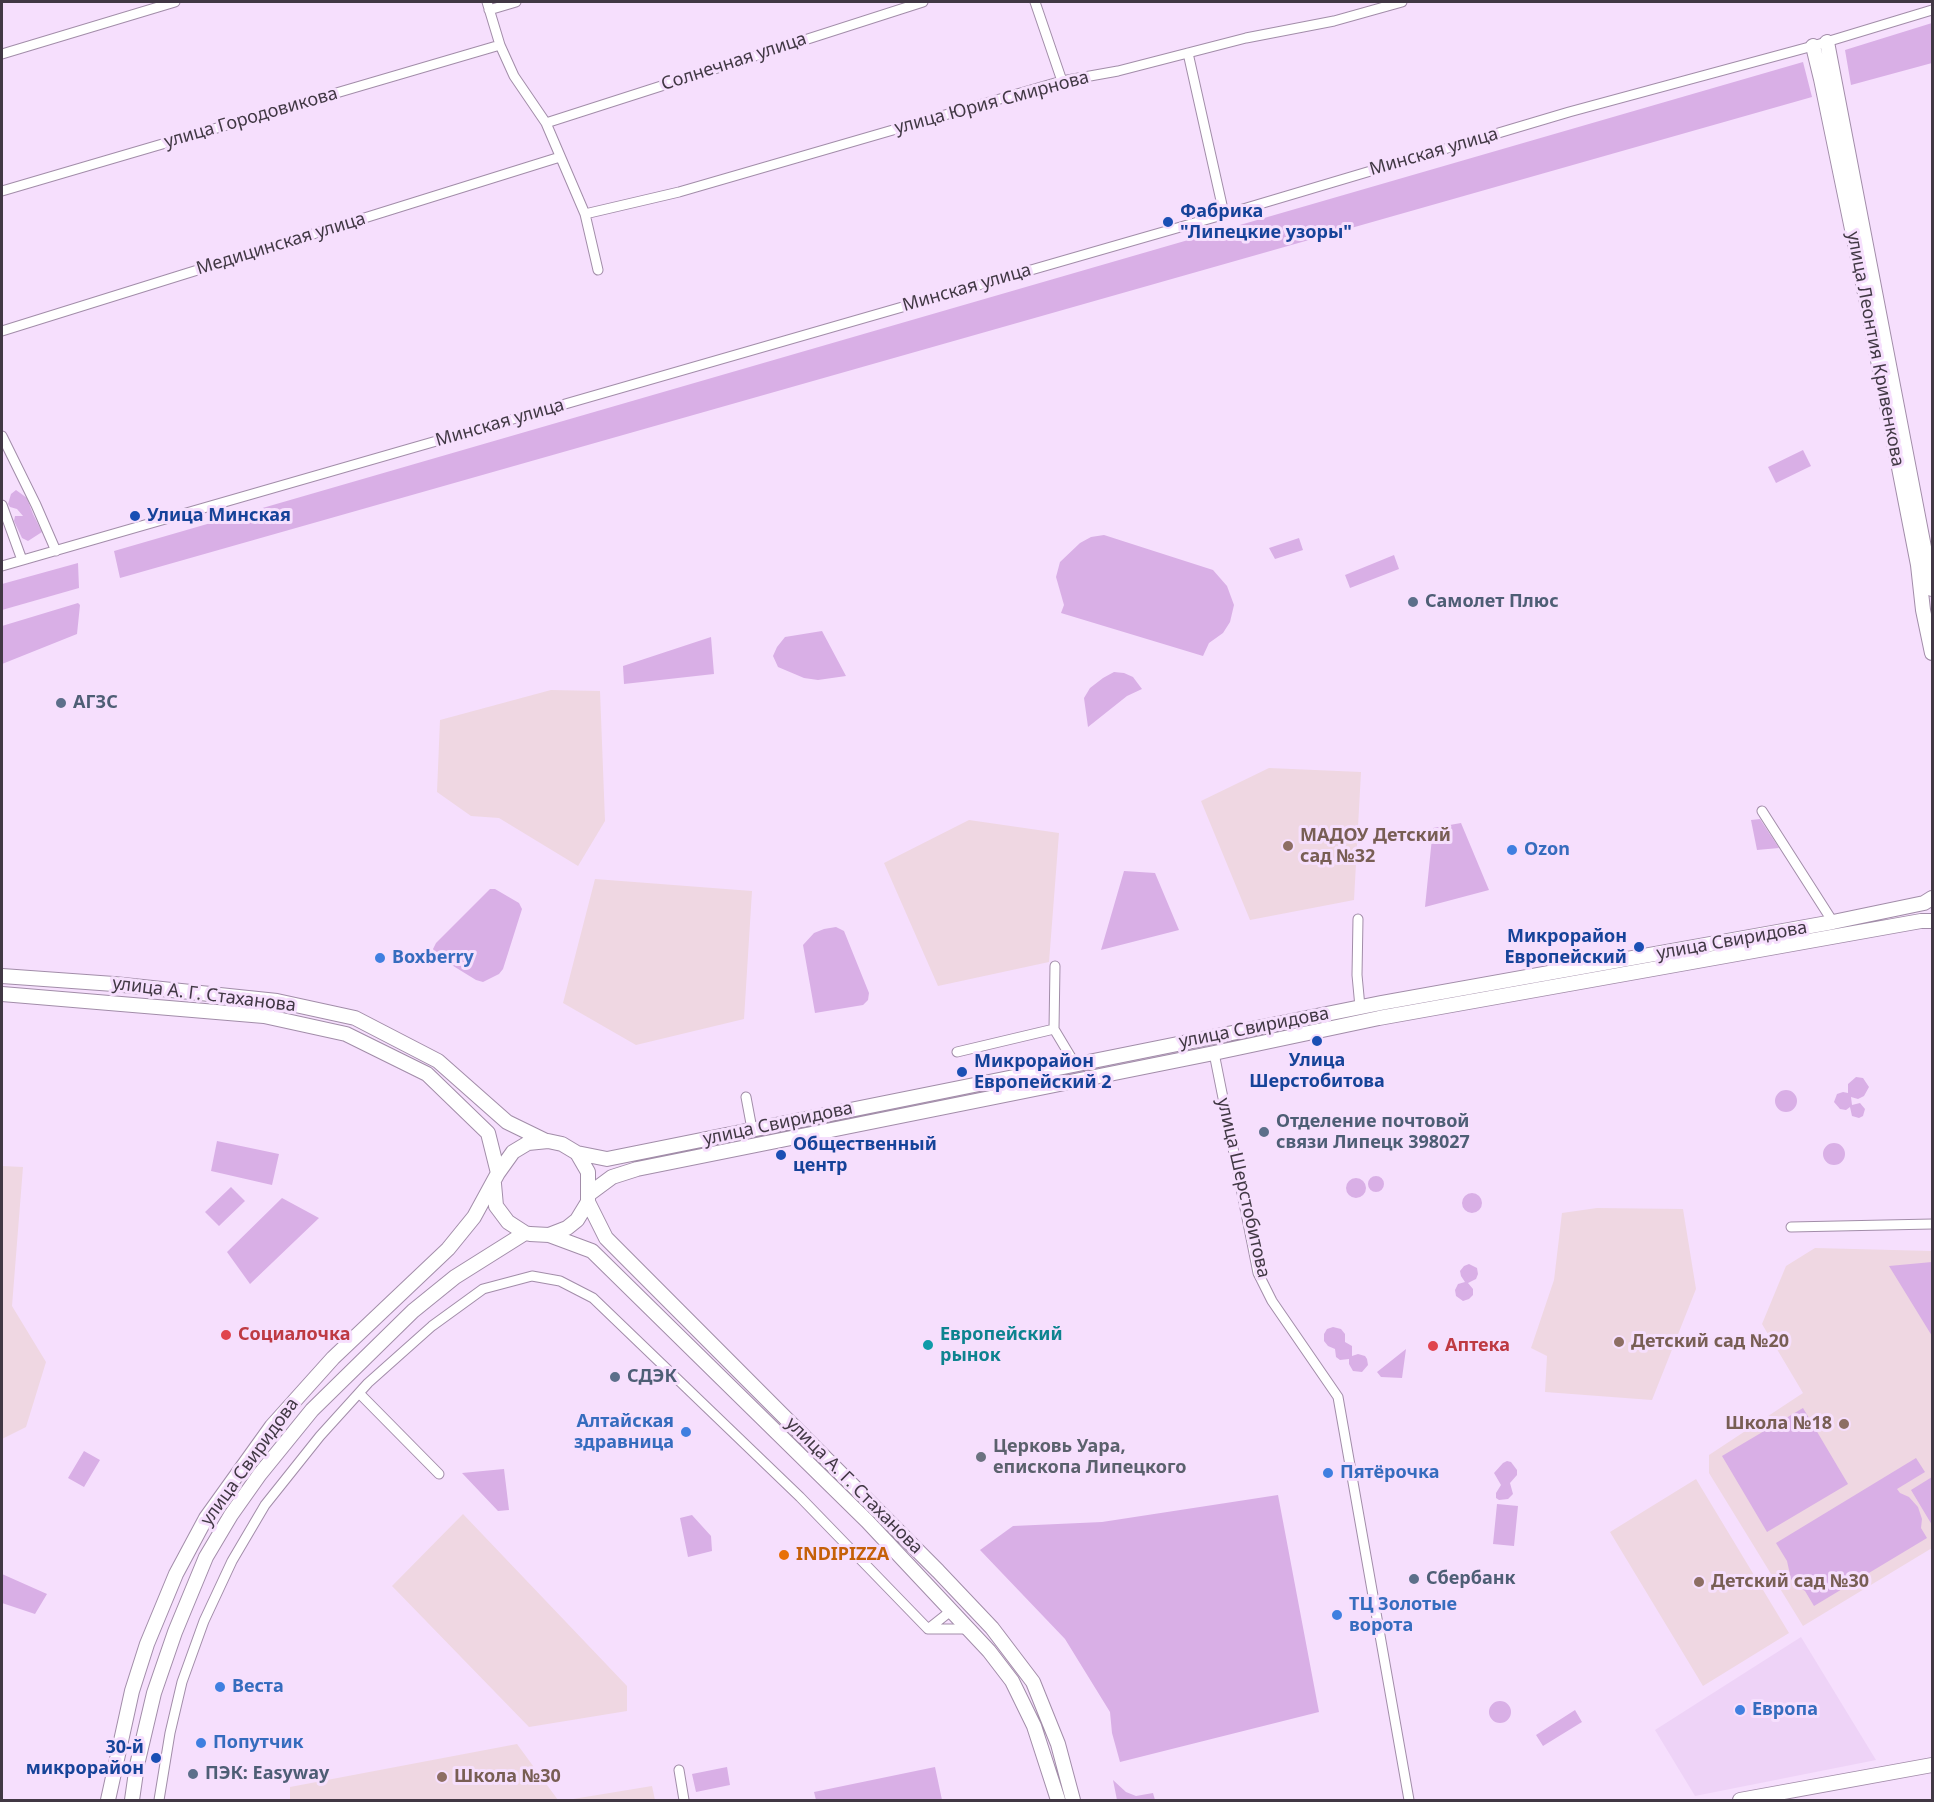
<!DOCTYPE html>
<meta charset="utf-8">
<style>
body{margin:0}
#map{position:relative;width:1934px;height:1802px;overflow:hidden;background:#f6dffd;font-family:"Noto Sans",sans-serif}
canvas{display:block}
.frame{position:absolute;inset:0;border:3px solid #413844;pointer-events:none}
</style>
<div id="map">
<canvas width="1934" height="1802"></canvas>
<div class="frame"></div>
</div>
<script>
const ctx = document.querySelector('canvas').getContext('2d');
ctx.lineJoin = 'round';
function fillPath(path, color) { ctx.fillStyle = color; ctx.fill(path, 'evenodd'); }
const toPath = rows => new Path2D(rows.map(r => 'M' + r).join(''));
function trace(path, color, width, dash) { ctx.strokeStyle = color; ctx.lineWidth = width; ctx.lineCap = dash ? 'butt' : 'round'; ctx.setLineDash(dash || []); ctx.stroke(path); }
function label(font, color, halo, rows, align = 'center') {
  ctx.font = font + ' "Noto Sans",sans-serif'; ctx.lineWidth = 6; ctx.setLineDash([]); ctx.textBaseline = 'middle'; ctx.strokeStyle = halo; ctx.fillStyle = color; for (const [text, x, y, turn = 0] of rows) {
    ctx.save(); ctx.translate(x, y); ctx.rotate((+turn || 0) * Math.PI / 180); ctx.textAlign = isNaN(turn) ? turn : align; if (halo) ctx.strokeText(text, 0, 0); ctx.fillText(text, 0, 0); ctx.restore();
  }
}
const built = toPath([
 [1801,1637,1876,1760,1695,1796,1655,1730]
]);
const education = toPath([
 [551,690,600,691,605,821,578,866,499,818,471,816,437,792,440,720],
 [1269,768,1361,772,1354,900,1250,920,1201,801],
 [969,820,1059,833,1049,962,938,986,884,863],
 [595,879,752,891,744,1019,636,1045,563,1003],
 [2,1166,23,1167,12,1306,46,1362,26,1427,2,1439],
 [1597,1208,1683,1209,1696,1289,1652,1400,1545,1392,1547,1356,1531,1348,1554,1280,1562,1213],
 [1815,1248,1932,1251,1932,1548,1803,1626,1709,1473,1709,1455,1803,1393,1762,1324,1786,1266],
 [1696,1479,1789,1633,1703,1686,1610,1532],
 [463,1514,627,1686,627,1711,529,1727,392,1586],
 [517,1744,558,1800,290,1800,290,1787],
 [652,1786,655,1800,567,1800]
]);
const green = toPath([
 [1932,23,1932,63,1851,85,1845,50],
 [1803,62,1812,97,120,578,114,551],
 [1803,450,1811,466,1776,483,1768,467],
 [16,490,27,498,33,514,42,532,28,541,22,538,14,521,15,516,23,516,17,509,10,507,8,504,11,494],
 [1104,535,1213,570,1227,586,1234,605,1230,622,1223,633,1209,643,1203,656,1061,613,1064,605,1056,577,1060,562,1080,543,1091,537],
 [1299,538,1303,550,1275,559,1269,548],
 [1394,555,1399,569,1350,588,1345,575],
 [78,563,79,588,2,610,2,584],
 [78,603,80,605,77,634,2,664,2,626],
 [822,631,846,676,818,680,804,678,778,667,773,656,777,647,785,637],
 [711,637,714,674,624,684,623,666],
 [1114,672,1124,673,1133,677,1142,689,1127,696,1088,727,1084,698,1090,688,1103,678],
 [1760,819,1779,848,1757,850,1751,820],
 [1461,823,1489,890,1425,907,1433,828],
 [1124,871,1155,873,1179,930,1101,950],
 [490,889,495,889,519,903,522,909,503,969,499,974,483,982,476,980,437,956,433,949,436,943],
 [836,927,844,931,869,993,868,1000,863,1005,815,1013,803,945,814,933,824,929],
 [1856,1077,1863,1078,1869,1087,1864,1096,1858,1099,1851,1097,1852,1105,1860,1103,1865,1109,1863,1116,1859,1118,1852,1116,1850,1107,1846,1110,1840,1109,1834,1102,1837,1094,1843,1092,1848,1093,1848,1084],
 '1775 1101a11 11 0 1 1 22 0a11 11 0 1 1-22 0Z',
 [217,1141,279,1154,272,1185,211,1171],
 '1823 1154a11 11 0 1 1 22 0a11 11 0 1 1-22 0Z',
 '1368 1184a8 8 0 1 1 16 0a8 8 0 1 1-16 0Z',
 '1346 1188a10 10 0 1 1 20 0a10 10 0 1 1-20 0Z',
 [231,1187,245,1201,219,1226,205,1212],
 '1462 1203a10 10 0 1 1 20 0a10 10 0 1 1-20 0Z',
 [282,1198,319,1218,250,1284,227,1252],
 [1932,1262,1932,1336,1889,1266],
 [1469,1264,1477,1268,1478,1274,1476,1279,1468,1283,1473,1289,1473,1295,1469,1299,1463,1301,1456,1296,1455,1290,1458,1284,1465,1282,1461,1276,1460,1271,1464,1266],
 [1333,1327,1341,1329,1345,1334,1345,1342,1352,1346,1352,1356,1358,1354,1365,1356,1367,1359,1368,1365,1362,1372,1353,1371,1349,1364,1349,1359,1340,1360,1336,1357,1335,1349,1328,1346,1324,1341,1324,1334,1327,1329],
 [1406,1349,1402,1378,1381,1377,1377,1372],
 [1803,1408,1848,1484,1767,1532,1722,1456],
 [84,1451,100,1460,84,1487,68,1478],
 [1916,1458,1925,1472,1897,1489,1900,1493,1909,1497,1918,1507,1922,1519,1921,1528,1927,1538,1814,1606,1805,1591,1795,1585,1791,1579,1787,1561,1776,1543],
 [1507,1461,1511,1462,1517,1470,1517,1475,1510,1483,1513,1494,1508,1499,1499,1500,1496,1498,1496,1493,1501,1485,1494,1473,1503,1463],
 [504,1469,509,1510,498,1511,462,1473],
 [1932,1477,1932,1525,1911,1490],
 [1278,1495,1319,1712,1120,1762,1112,1733,1110,1712,1065,1639,980,1550,1013,1526,1102,1522],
 [1497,1504,1518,1506,1514,1546,1493,1544],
 [692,1515,711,1536,712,1551,688,1557,680,1518],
 [2,1574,47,1594,35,1614,2,1603],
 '1489 1712a11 11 0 1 1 22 0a11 11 0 1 1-22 0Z',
 [1575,1710,1582,1722,1543,1746,1536,1735],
 [727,1767,730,1785,696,1792,692,1774],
 [935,1767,942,1800,816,1800,814,1792],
 [1113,1780,1126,1792,1136,1796,1153,1793,1155,1800,1117,1800]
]);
const street = toPath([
 [487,2,500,45,514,76,546,123,585,214,598,270],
 [1035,2,1062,81],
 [489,10,516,2],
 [1188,53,1224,214],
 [2,54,175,2],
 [546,123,923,2],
 [2,191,500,45],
 [585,214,679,192,1062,81,1118,71,1246,38,1334,21,1402,2],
 [2,331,560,157],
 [2,436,36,505,56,551],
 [2,505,22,560],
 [2,566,1243,209,1569,112,1813,46,1932,10],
 [1762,811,1833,922],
 [1358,919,1357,975,1360,1007],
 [1055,966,1054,1029,1075,1064],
 [957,1052,1054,1029],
 [1214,1053,1258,1273,1272,1301,1338,1397,1409,1800],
 [746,1097,752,1129],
 [1791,1227,1932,1224],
 [359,1393,439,1474],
 [928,1629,952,1610],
 [679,1770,684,1800],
 [159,1800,170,1733,182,1682,204,1621,232,1561,265,1505,320,1436,368,1383,432,1326,483,1289,532,1276,560,1281,593,1298,800,1497,928,1629,970,1629]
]);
const secondary = toPath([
 [1827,42,1932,589],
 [1813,46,1821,79,1860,268,1918,565,1923,610,1932,653],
 [2,976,114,984,277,1001,355,1018,438,1061,507,1122,546,1141],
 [2,994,264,1016,346,1034,427,1074,488,1133,498,1173],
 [577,1153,607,1159,1381,1003,1833,922,1924,903,1932,898],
 [589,1194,612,1177,637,1169,1214,1053,1379,1018,1921,921,1932,921],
 [588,1202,606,1238,938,1571,992,1628,1033,1682,1058,1744,1073,1800],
 [549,1235,592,1251,867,1521,989,1651,1012,1681,1034,1726,1058,1800],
 [108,1800,132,1691,147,1644,176,1574,206,1518,272,1426,333,1358,448,1249,474,1217,498,1173,513,1152,528,1143,548,1141,562,1144,577,1153,588,1172,588,1202,577,1220,567,1228,549,1235,530,1234,525,1233,508,1222,496,1206,494,1184],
 [132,1800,137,1765,154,1693,175,1632,206,1557,231,1515,260,1474,312,1410,413,1311,455,1277,525,1233],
 [1740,1800,1932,1765]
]);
const markers = [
 [1168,222,6,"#1a4fb4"],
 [135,516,6,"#1a4fb4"],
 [1413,602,6,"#5c6f8a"],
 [61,703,6,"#5c6f8a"],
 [1288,846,6,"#8d6e63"],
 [1512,850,6,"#3f7fe0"],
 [1639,947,6,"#1a4fb4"],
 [380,958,6,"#3f7fe0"],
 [1317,1041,6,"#1a4fb4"],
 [962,1072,6,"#1a4fb4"],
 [1264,1132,6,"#5c6f8a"],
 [781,1155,6,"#1a4fb4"],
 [226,1335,6,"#e0444e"],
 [1619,1342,6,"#8d6e63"],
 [928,1345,6,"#0f9aa8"],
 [1433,1346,6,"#e0444e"],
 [615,1377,6,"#5c6f8a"],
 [1844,1424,6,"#8d6e63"],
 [686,1432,6,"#3f7fe0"],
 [981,1457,6,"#6b7280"],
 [1328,1473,6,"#3f7fe0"],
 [784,1555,6,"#e8710a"],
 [1414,1579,6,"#5c6f8a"],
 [1699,1582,6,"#8d6e63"],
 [1337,1615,6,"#3f7fe0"],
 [220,1687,6,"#3f7fe0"],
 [1740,1710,6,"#3f7fe0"],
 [201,1743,6,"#3f7fe0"],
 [156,1758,6,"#1a4fb4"],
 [193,1774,6,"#5c6f8a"],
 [442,1777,6,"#8d6e63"]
];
const streetNames = [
 ["Солнечная улица",734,62,-18],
 ["улица Юрия Смирнова",992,103,-15],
 ["улица Городовикова",251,118,-16],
 ["Минская улица",1434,152,-16],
 ["Медицинская улица",281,244,-17],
 ["Минская улица",967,288,-16],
 ["улица Леонтия Кривенкова",1875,349,79],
 ["Минская улица",500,423,-16],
 ["улица Свиридова",1732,941,-10],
 ["улица А. Г. Стаханова",204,995,7],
 ["улица Свиридова",1254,1028,-11],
 ["улица Свиридова",778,1124,-12],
 ["улица Шерстобитова",1243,1188,77],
 ["улица Свиридова",250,1462,-54],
 ["улица А. Г. Стаханова",854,1486,45]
];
const transitNames = [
 ["Фабрика",1180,212],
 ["\"Липецкие узоры\"",1180,233],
 ["Улица Минская",147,516],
 ["Микрорайон",1627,937,"right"],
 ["Европейский",1627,958,"right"],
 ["Улица",1317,1061,"center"],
 ["Шерстобитова",1317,1082,"center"],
 ["Микрорайон",974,1062],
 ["Европейский 2",974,1083],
 ["Общественный",793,1145],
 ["центр",793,1166],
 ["30-й",144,1748,"right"],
 ["микрорайон",144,1769,"right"]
];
const serviceNames = [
 ["Самолет Плюс",1425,602],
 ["АГЗС",73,703],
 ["Отделение почтовой",1276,1122],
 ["связи Липецк 398027",1276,1143],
 ["СДЭК",627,1377],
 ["Сбербанк",1426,1579],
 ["ПЭК: Easyway",205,1774]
];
const educationNames = [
 ["МАДОУ Детский",1300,836],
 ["сад №32",1300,857],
 ["Детский сад №20",1631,1342],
 ["Школа №18",1832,1424,"right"],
 ["Детский сад №30",1711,1582],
 ["Школа №30",454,1777]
];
const shopNames = [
 ["Ozon",1524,850],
 ["Boxberry",392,958],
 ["Алтайская",674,1422,"right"],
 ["здравница",674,1443,"right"],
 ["Пятёрочка",1340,1473],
 ["ТЦ Золотые",1349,1605],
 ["ворота",1349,1626],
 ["Веста",232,1687],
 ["Европа",1752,1710],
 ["Попутчик",213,1743]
];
const healthNames = [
 ["Социалочка",238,1335],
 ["Аптека",1445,1346]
];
const cultureNames = [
 ["Европейский",940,1335],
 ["рынок",940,1356]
];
const worshipNames = [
 ["Церковь Уара,",993,1447],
 ["епископа Липецкого",993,1468]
];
const foodNames = [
 ["INDIPIZZA",796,1555]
];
fillPath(built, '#eed3f7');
fillPath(education, '#efd7e2');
fillPath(green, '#d9afe6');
trace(street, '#a28da9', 11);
trace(secondary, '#a28da9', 16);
trace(street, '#fff', 9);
trace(secondary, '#fff', 14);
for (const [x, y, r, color] of markers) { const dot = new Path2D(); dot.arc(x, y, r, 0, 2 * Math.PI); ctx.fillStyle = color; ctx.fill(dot); trace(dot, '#f6dffd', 2); }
label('18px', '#413844', '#f6dffd', streetNames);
label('bold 18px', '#164399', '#f6dffd', transitNames, 'left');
label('bold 18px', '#4e5e75', '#f6dffd', serviceNames, 'left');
label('bold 18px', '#785e54', '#f6dffd', educationNames, 'left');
label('bold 18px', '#366cbe', '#f6dffd', shopNames, 'left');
label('bold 18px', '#be3a42', '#f6dffd', healthNames, 'left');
label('bold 18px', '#0d838f', '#f6dffd', cultureNames, 'left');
label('bold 18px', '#5b616d', '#f6dffd', worshipNames, 'left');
label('bold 18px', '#c56008', '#f6dffd', foodNames, 'left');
</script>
